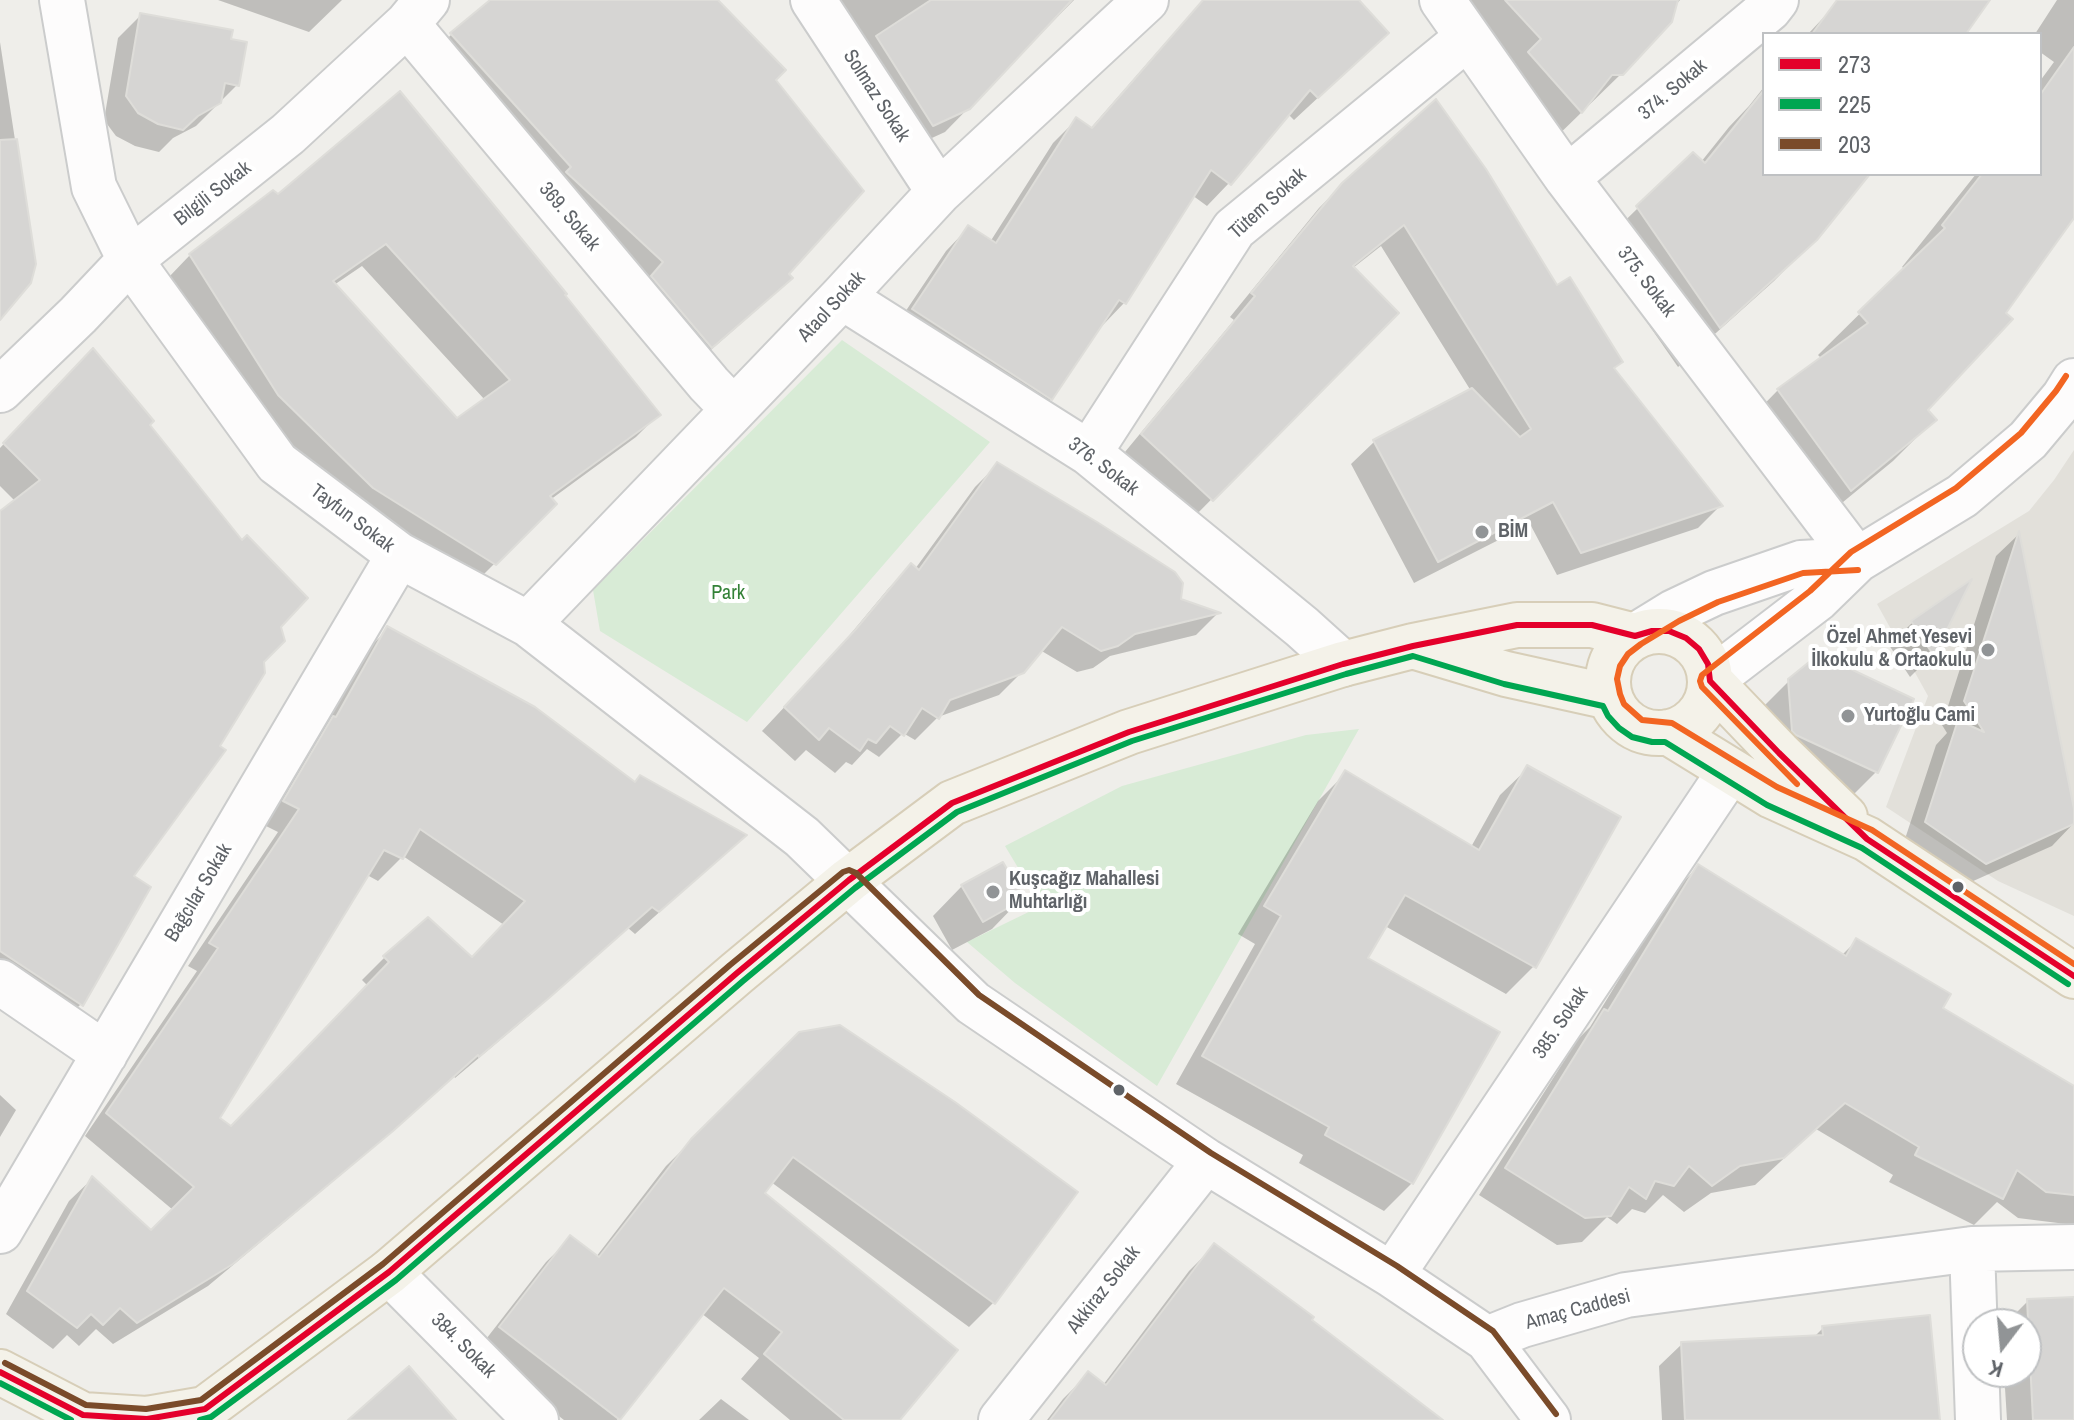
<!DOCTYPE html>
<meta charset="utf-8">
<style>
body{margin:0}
#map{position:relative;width:2074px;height:1420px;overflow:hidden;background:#efeeea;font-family:"Archivo Narrow",sans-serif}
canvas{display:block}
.legend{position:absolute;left:1762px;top:32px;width:280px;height:144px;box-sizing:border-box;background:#fff;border:2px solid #bfc1c3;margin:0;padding:10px 14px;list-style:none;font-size:24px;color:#5f6368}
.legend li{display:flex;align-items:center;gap:16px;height:40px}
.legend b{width:40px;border:2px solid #bfc1c3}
.north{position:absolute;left:1962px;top:1308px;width:80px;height:80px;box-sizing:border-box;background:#fff;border:2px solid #bfc1c3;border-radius:50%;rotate:196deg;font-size:22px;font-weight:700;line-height:32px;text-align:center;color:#5f6368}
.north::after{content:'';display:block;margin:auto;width:28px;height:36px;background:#919496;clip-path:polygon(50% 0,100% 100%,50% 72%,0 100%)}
</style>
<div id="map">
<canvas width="2074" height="1420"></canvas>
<ul class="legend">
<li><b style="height:10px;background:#e4002b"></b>273</li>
<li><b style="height:10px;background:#00a651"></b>225</li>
<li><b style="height:10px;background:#7a4b2a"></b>203</li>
</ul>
<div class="north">K</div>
</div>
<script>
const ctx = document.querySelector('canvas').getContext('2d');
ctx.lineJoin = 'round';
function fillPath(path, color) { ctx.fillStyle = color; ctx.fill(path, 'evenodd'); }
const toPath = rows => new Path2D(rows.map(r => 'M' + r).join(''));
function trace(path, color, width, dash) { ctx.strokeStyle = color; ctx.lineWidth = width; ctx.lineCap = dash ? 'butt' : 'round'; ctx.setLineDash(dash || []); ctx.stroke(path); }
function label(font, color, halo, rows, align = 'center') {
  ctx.font = font + ' "Archivo Narrow",sans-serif'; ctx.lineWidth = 8; ctx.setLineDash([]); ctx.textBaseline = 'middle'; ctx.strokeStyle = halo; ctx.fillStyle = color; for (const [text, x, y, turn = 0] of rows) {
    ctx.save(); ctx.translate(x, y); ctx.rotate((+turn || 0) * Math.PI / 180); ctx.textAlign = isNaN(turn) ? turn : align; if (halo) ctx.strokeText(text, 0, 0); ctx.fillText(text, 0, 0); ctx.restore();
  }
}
const education = toPath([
 [2074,450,2074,916,1998,881,1886,807,1928,696,1877,604,2029,511,2054,480]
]);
const green = toPath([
 [842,340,990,442,747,722,600,631,593,590],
 [1359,729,1157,1086,1015,983,967,942,1041,906,1005,846,1122,786,1306,735]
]);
const shadow = toPath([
 [218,0,342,0,309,32],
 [493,0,715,0,786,274,790,278,768,300,688,370,428,57,451,35],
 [827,0,1074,0,945,132,910,148],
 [1213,0,1357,0,1364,55,1294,120,1288,114,1229,183,1207,206,1192,195,1124,303,1102,326,1100,325,1051,399,1028,422,891,333,946,251,968,228,990,242,1053,143,1076,120,1090,129,1165,43,1187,20],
 [1437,0,1680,0,1621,74,1546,147],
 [1840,0,1987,0,1963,34,1808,34],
 [2057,0,2074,0,2074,214,1925,410,1934,420,1893,461,1809,530,1737,432,1778,390,1822,359,1818,355,1905,269,1902,267,1976,174,2040,174,2040,81,2054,62,2040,52,2040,34,2035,34],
 [141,15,229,40,237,85,196,126,173,138,159,152,135,146,116,136,104,120,118,38],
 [0,42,34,264,0,316],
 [1764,87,1764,174,1867,174,1816,238,1774,281,1678,367,1596,249,1638,208,1701,162,1729,127,1749,106],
 [1343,184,1557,288,1620,362,1612,370,1720,506,1698,528,1557,575,1530,524,1414,583,1351,464,1374,442,1471,391,1381,246,1353,268,1396,313,1189,522,1120,458,1234,320,1230,317,1319,208],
 [277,197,564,294,659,414,636,437,550,500,554,504,472,586,350,510,256,418,168,278,190,255],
 [362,266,485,400,457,420,334,285],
 [70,374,148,425,279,626,131,877,81,1004,58,1027,0,989,0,514,16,502,0,486,0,448],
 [998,464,1178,600,1217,614,1196,635,1110,656,1093,668,1077,672,1040,650,1022,672,999,695,938,717,915,740,903,733,879,757,867,749,852,765,846,762,835,773,806,750,795,761,762,731,833,655,888,589,911,566,915,569,975,487],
 [2018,535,2074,823,2052,846,1962,886,1903,845,1936,745,1947,733,1942,725,1996,556],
 [1966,585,1932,655,1910,677,1889,645,1912,623],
 [388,629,721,857,635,934,628,928,524,1020,455,1078,454,1076,367,1153,208,1286,113,1344,96,1329,79,1346,67,1335,53,1349,6,1314,69,1201,92,1179,151,1233,173,1210,85,1136,197,971,188,966,278,832,262,824,365,652],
 [403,856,504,925,472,959,385,957,362,980,368,986,231,1129,217,1118,367,875,378,881],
 [1789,681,1876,772,1846,802,1759,711],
 [1528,768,1534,966,1506,994,1385,926,1365,959,1412,1183,1384,1211,1299,1163,1303,1155,1176,1084,1255,944,1238,934,1318,801,1346,773,1471,847,1500,795],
 [1698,867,1842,955,1857,940,1940,1009,2074,1088,2074,1225,2018,1218,1997,1202,1974,1225,1889,1182,1893,1175,1816,1129,1755,1185,1711,1193,1684,1212,1663,1195,1645,1213,1632,1209,1617,1224,1607,1217,1582,1242,1557,1245,1479,1195,1578,1039,1590,1027,1671,894],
 [962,886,1021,899,992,929,952,950,933,916],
 [800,1034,993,1303,969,1327,771,1182,762,1193,897,1420,790,1420,741,1379,759,1358,701,1313,617,1420,564,1420,476,1352,546,1262,571,1238,596,1257,666,1166],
 [0,1095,16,1110,0,1137],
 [1214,1246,1309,1321,1439,1420,1047,1420,1063,1399,1088,1374,1103,1385,1189,1271],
 [2074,1299,2074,1420,2007,1420,2004,1372,2026,1372,2026,1324,2005,1324,2028,1301],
 [1823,1328,1938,1420,1662,1420,1659,1366,1682,1344,1814,1337],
 [721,1399,749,1420,699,1420]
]);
const building = toPath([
 [490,0,718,0,786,70,776,80,864,191,789,274,793,278,712,348,651,276,663,262,566,172,571,167,450,33,490,0],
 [931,0,1072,0,970,109,933,126,876,36,931,0],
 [1203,0,1359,0,1389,33,1318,98,1310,90,1231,185,1211,170,1126,304,1119,300,1052,400,912,309,968,225,996,243,1076,117,1092,128,1203,0],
 [1505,0,1678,0,1672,22,1623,75,1612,75,1582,113,1528,52,1541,39,1505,0],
 [1837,0,1990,0,1966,34,1812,34,1837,0],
 [140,13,233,30,231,39,247,42,239,86,225,83,221,103,198,116,183,130,158,124,138,113,126,96,140,13],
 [2074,47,2074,218,2006,313,2013,319,1928,410,1937,420,1851,491,1777,389,1868,323,1858,312,1945,228,1942,225,1982,174,2040,174,2040,95,2074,47],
 [1764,90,1764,174,1870,174,1817,240,1720,328,1636,206,1693,152,1705,163,1764,90],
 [400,91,567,294,565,295,661,415,550,496,557,504,496,565,373,488,278,395,189,254,273,190,278,194,400,91],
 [386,244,510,380,457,418,333,281,386,244],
 [1436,99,1486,169,1557,285,1570,277,1623,362,1614,368,1723,506,1581,553,1553,502,1438,562,1373,440,1472,388,1520,437,1531,429,1404,225,1353,266,1399,313,1213,501,1141,434,1255,296,1251,293,1342,183,1436,99],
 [17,139,36,264,31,283,0,320,0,140,17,139],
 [93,348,154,421,150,425,242,540,247,535,308,598,281,627,285,641,264,662,265,673,220,746,226,750,134,876,151,887,83,1006,0,951,0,511,40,480,3,443,93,348],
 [997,462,1097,522,1175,572,1183,583,1181,599,1221,613,1135,634,1118,646,1101,651,1062,627,1024,673,950,700,939,719,922,708,904,736,890,726,876,743,868,739,860,751,829,728,819,740,784,707,856,629,911,563,919,570,997,462],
 [2019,531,2074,809,2074,824,1986,864,1925,822,1958,720,1984,732,1964,701,2019,531],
 [1972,579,1934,656,1911,621,1972,579],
 [387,626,535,707,635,782,640,775,747,835,659,912,652,907,549,998,479,1057,478,1055,393,1131,233,1264,137,1323,120,1308,103,1325,91,1314,77,1328,27,1291,92,1176,151,1230,194,1187,106,1113,218,948,209,943,299,809,283,801,333,716,336,717,387,626],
 [420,829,525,901,472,957,428,917,383,956,389,962,231,1126,220,1118,384,850,403,859,420,829],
 [1819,654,1914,699,1878,773,1796,735,1792,731,1788,679,1819,654],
 [1527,765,1621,817,1536,968,1405,895,1368,958,1500,1032,1413,1184,1325,1135,1329,1127,1202,1056,1281,916,1264,906,1345,770,1479,850,1527,765],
 [1003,862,1024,899,983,922,961,885,1003,862],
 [1698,864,1846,956,1856,938,1951,994,1943,1008,2074,1086,2074,1195,2046,1192,2017,1170,2003,1199,1915,1155,1919,1147,1845,1103,1784,1158,1740,1166,1712,1186,1689,1166,1674,1186,1655,1181,1646,1199,1629,1187,1611,1216,1585,1218,1505,1168,1604,1009,1608,1011,1698,864],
 [840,1025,955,1102,1078,1192,995,1304,793,1157,765,1193,958,1350,900,1420,844,1420,764,1354,782,1332,724,1288,620,1420,499,1327,570,1235,599,1257,691,1139,799,1032,840,1025],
 [1214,1243,1314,1317,1312,1320,1443,1420,1050,1420,1088,1371,1106,1385,1214,1243],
 [2074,1297,2074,1420,2033,1420,2027,1299,2074,1297],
 [1930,1315,1940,1420,1685,1420,1681,1342,1823,1335,1822,1326,1930,1315],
 [409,1366,456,1420,348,1420,409,1366]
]);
const minor = toPath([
 [62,0,94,187,130,260,277,463,399,555,528,624,802,837,973,1003,1206,1161,1392,1275,1487,1339,1548,1420],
 [813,0,939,192],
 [1442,0,1567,178,1857,560],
 [407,24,709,384,733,409],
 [1567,178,1769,9,1776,0],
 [842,297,1089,453,1302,627,1343,664],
 [0,390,78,315,130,260,288,134,407,24,427,0],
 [1089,453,1234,229,1468,37],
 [528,624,842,297,939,192,1146,0],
 [1635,636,1674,612,1714,593,1801,563,1857,560],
 [1710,681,1817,599,1857,560,1962,496,2028,440,2064,397,2074,381],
 [0,982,105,1054],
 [0,1231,399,555],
 [1972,1249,1978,1420],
 [389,1272,536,1420],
 [1392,1275,1730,771],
 [1487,1339,1522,1325,1626,1295,1972,1249,2074,1247],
 [1001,1420,1206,1161]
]);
const major = toPath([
 '1608 682a51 51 0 1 1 102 0a51 51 0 1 1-102 0Z',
 [1419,648,1506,674,1610,697],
 [1710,681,1779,753,1845,817],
 [1668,732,1772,796,1867,839,2074,976],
 [0,1372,83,1415,147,1419,205,1409,389,1272,737,973,849,880,952,803,1129,732,1343,664,1413,646,1517,625,1592,625,1635,636]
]);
const bus1 = toPath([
 [0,1372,83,1415,147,1419,205,1409,389,1272,737,973,849,880,952,803,1129,732,1343,664,1413,646,1517,625,1592,625,1635,636,1652,631,1669,631,1686,638,1699,649,1708,664,1710,681,1779,753,1867,839,2074,976]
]);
const bus2 = toPath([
 [0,1383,71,1420],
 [200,1420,211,1417,396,1280,743,981,855,888,957,812,1132,741,1346,674,1413,656,1504,684,1603,706,1608,716,1619,728,1632,737,1652,742,1665,742,1767,805,1862,848,2068,984]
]);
const bus3 = toPath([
 [5,1363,86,1405,146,1409,201,1400,383,1264,730,965,843,872,849,870,856,873,979,995,1211,1153,1397,1266,1493,1331,1556,1414]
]);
const bus4 = toPath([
 [1858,570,1803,573,1718,602,1679,621,1641,644,1628,654,1620,666,1617,679,1620,694,1624,704,1642,720,1672,723,1777,787,1872,830,2074,964],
 [1797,784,1702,687,1700,681,1702,675,1810,591,1851,552,1956,488,2021,433,2056,391,2066,376]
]);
const markers = [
 [1482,532,8,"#919496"],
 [1988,650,8,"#919496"],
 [1848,716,8,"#919496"],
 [1958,887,7,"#5f6368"],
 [993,892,8,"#919496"],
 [1119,1090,7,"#5f6368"]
];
const streetNames = [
 ["374. Sokak",1673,90,-40],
 ["Solmaz Sokak",876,96,57],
 ["Bilgili Sokak",213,194,-38],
 ["Tütem Sokak",1268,204,-42],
 ["369. Sokak",569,217,50],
 ["375. Sokak",1646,282,53],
 ["Ataol Sokak",832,307,-47],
 ["376. Sokak",1103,467,37],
 ["Tayfun Sokak",352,519,37],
 ["Bağcılar Sokak",199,893,-59],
 ["385. Sokak",1561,1023,-56],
 ["Akkiraz Sokak",1104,1290,-52],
 ["Amaç Caddesi",1578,1310,-15],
 ["384. Sokak",463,1346,45]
];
const poiNames = [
 ["BİM",1498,532],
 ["Özel Ahmet Yesevi",1972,638,"right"],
 ["İlkokulu & Ortaokulu",1972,661,"right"],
 ["Yurtoğlu Cami",1864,716],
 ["Kuşcağız Mahallesi",1009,880],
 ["Muhtarlığı",1009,903]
];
const parkNames = [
 ["Park",728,594]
];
fillPath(education, '#e2e0da');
fillPath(green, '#d8ebd6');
fillPath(shadow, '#0003');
fillPath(building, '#d6d5d3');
trace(building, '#deddd9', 2);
trace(minor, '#cbcccc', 48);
trace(major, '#d7ceb8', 48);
trace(minor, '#fdfcfc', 44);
trace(major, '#f4f2e9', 44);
trace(bus1, '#e4002b', 6);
trace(bus2, '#00a651', 6);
trace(bus3, '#7a4b2a', 6);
trace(bus4, '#f26522', 6);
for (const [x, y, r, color] of markers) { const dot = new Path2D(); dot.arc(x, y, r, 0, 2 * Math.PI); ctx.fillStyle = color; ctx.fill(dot); trace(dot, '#fff', 3); }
label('20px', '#5f6368', '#fff', streetNames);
label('bold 20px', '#5f6368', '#fff', poiNames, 'left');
label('20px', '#348238', '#fff', parkNames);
</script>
